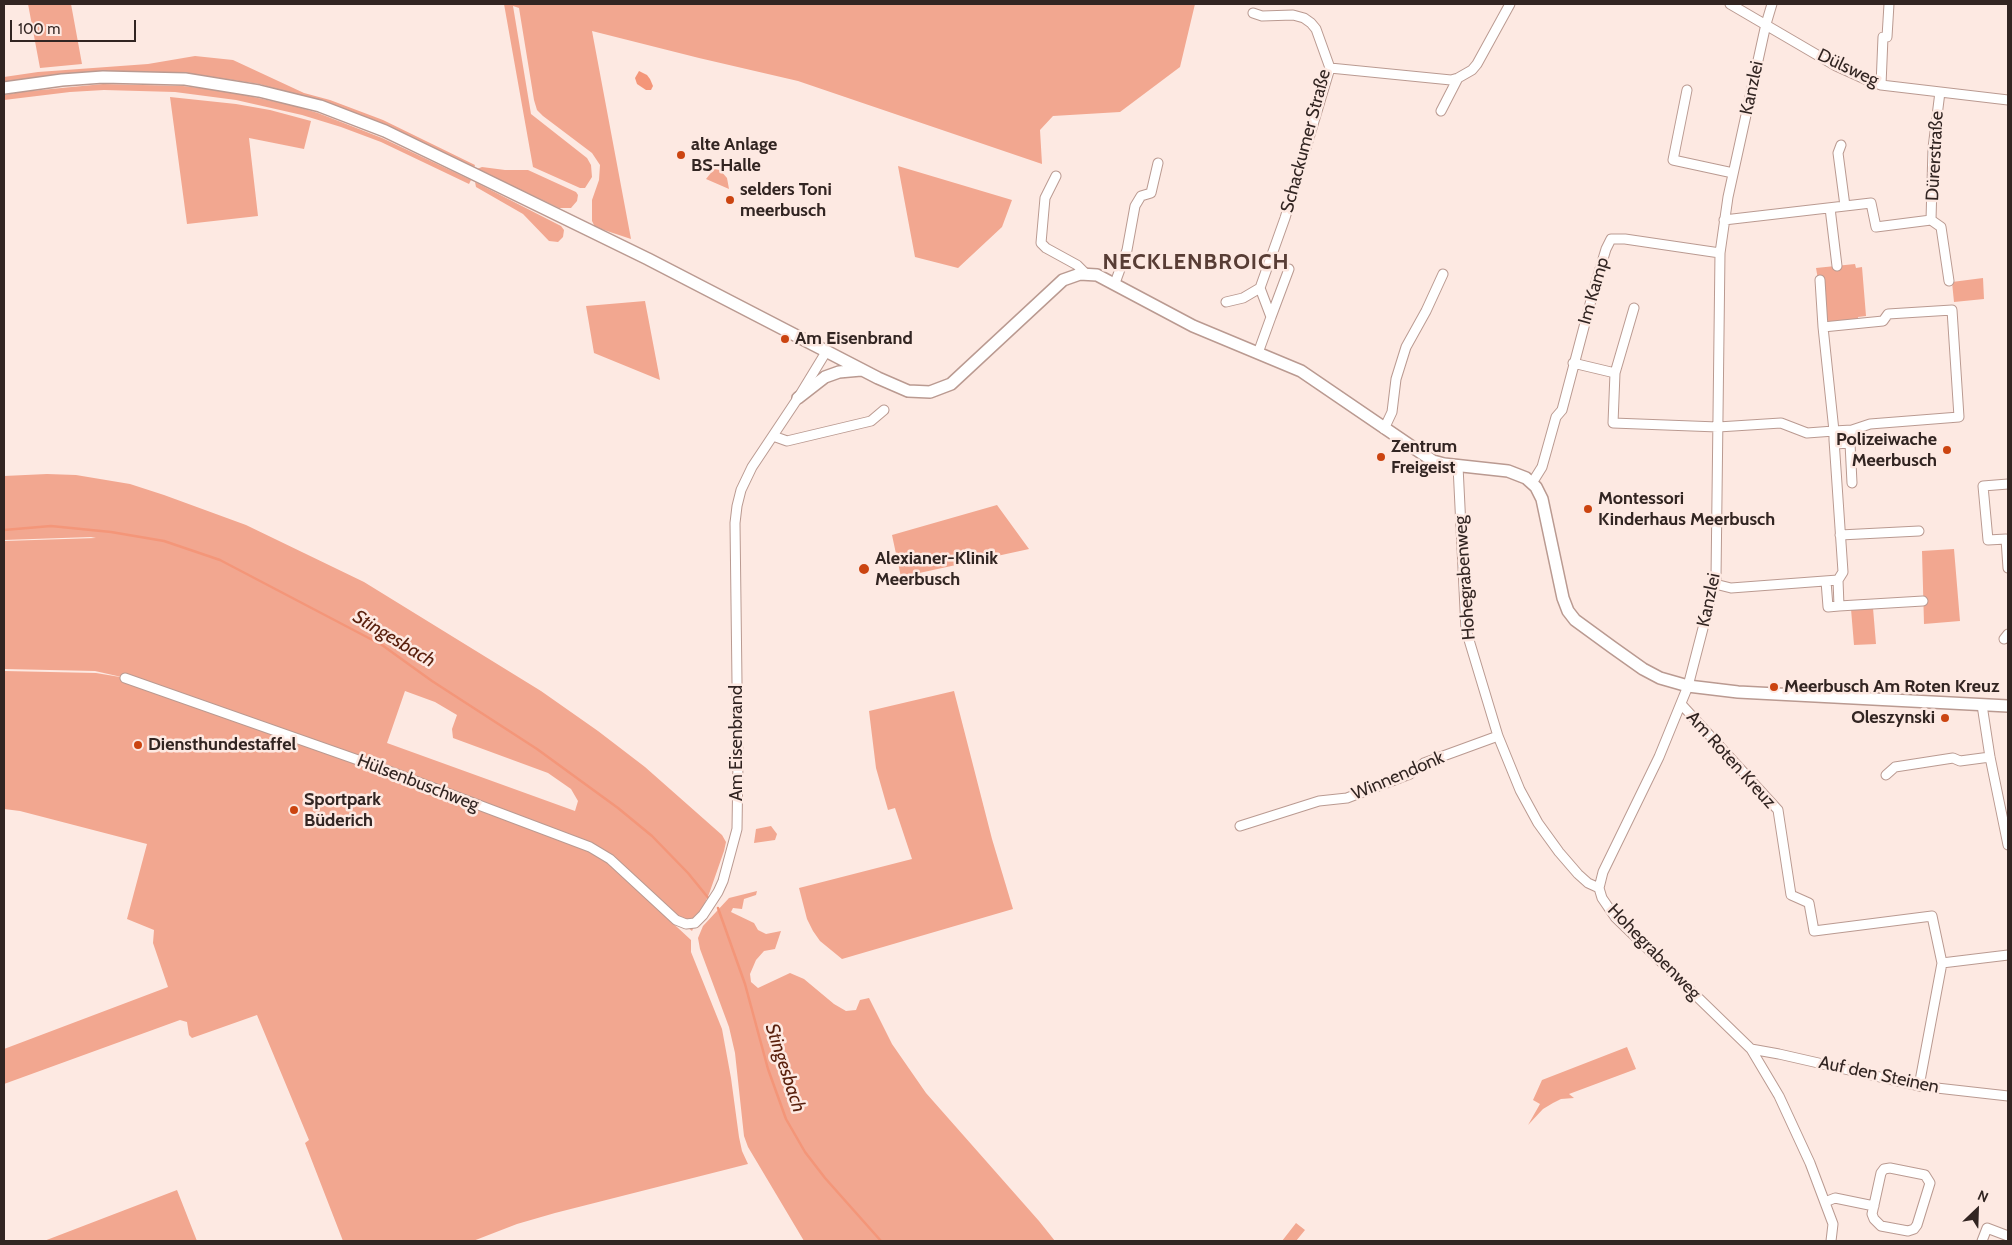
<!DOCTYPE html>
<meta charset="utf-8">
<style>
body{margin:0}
#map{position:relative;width:2012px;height:1245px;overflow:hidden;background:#fde9e2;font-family:Cabin,sans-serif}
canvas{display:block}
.frame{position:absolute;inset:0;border:5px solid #322522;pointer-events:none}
.north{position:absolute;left:1952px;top:1185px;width:50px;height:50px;-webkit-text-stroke:4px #fde9e2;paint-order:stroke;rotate:24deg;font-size:14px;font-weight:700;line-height:20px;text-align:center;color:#322522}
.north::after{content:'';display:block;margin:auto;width:18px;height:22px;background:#322522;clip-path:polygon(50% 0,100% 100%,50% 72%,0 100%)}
.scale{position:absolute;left:10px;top:20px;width:126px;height:22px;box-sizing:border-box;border:2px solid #322522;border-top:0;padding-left:6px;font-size:15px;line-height:18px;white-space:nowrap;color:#322522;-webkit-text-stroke:4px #fde9e2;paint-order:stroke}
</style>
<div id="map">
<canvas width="2012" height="1245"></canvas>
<div class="frame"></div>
<div class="north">N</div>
<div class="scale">100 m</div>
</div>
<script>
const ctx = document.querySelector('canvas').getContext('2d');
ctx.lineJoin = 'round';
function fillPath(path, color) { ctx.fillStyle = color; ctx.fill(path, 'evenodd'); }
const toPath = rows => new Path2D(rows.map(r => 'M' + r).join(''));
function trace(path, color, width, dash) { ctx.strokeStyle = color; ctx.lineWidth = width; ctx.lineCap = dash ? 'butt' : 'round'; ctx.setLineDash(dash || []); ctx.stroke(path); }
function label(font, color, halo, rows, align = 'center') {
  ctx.font = font + ' Cabin,sans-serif'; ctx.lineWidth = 5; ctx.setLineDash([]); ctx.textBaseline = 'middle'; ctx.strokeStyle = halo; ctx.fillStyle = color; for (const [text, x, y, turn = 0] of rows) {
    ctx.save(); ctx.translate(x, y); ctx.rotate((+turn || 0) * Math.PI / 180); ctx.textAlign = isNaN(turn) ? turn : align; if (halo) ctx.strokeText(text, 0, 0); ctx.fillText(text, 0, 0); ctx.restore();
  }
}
const green = toPath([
 [28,4,71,4,82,64,40,68],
 [504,4,1195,4,1180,67,1120,112,1053,116,1040,130,1042,164,798,81,699,58,592,31,631,239,595,227,592,221,592,200,599,180,600,165,592,153,543,116,537,110,534,100,519,8,513,6,531,114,587,158,591,165,592,177,585,188,580,188,533,167],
 [195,56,233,60,304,93,330,100,383,120,475,165,474,168,390,127,328,103,259,84,187,73,106,71,62,74,4,82,4,77,38,72,148,64],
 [103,84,183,86,225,91,291,105,318,113,382,138,471,180,469,184,381,142,341,127,302,115,236,100,175,92,104,90,70,92,4,100,4,95,20,92],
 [170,97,236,104,270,110,311,121,304,149,249,138,258,216,187,224],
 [898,166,1012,200,1002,227,958,268,915,257],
 [482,167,505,170,528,170,576,192,578,195,577,201,571,208,559,208,477,169],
 [714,169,720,170,727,178,729,189,706,179],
 [475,182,561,226,564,230,563,237,558,242,549,241,523,214,476,187],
 [1855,264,1856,268,1862,267,1866,316,1858,317,1858,320,1826,326,1816,268],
 [1983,278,1984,299,1954,302,1952,282],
 [645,301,660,380,594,353,586,306],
 [47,474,76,475,130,484,164,495,246,525,364,582,541,691,598,731,645,767,722,835,726,842,724,851,709,894,692,931,672,915,626,869,579,846,607,862,691,940,691,952,722,1029,731,1078,739,1137,742,1151,748,1164,555,1213,517,1224,473,1241,343,1241,305,1143,309,1140,257,1015,192,1038,189,1035,187,1022,180,1020,4,1084,4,1049,168,987,153,943,154,930,127,919,147,844,20,811,4,809,4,671,96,673,126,678,95,671,4,669,4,541,96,538,91,537,4,540,4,476],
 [405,691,435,702,457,715,452,729,453,738,548,773,571,789,578,801,575,811,387,743],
 [997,505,1029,549,901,577,892,535],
 [1954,549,1960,621,1924,624,1922,551],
 [1873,608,1876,644,1854,645,1851,609],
 [954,691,992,839,1013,909,842,959,820,941,813,931,807,919,799,888,912,859,895,808,888,810,876,768,869,711],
 [771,826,777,834,775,840,754,843,756,829],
 [757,891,756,895,744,899,742,909,733,908,731,912,754,923,758,930,766,934,781,931,775,949,764,951,756,960,750,974,751,982,758,988,790,973,804,979,834,1004,846,1011,856,1010,860,1000,869,998,892,1044,926,1093,1039,1221,1055,1241,804,1241,748,1147,744,1136,735,1053,729,1027,700,949,698,938,703,926,729,898],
 [1627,1047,1636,1069,1569,1094,1574,1098,1561,1099,1553,1103,1543,1109,1528,1125,1540,1104,1533,1100,1542,1080],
 [177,1190,197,1241,44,1241],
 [1296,1223,1305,1230,1296,1241,1282,1241]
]);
const water = toPath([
 [639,71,647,75,650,79,653,86,651,90,646,90,637,84,635,78]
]);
const stream = toPath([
 [4,530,51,526,111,532,164,541,220,560,382,645,432,681,537,749,618,808,652,836,688,873,710,900],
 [718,908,745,984,768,1069,786,1119,805,1152,825,1178,881,1241]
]);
const minor = toPath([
 [1730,4,1836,66,1869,81,1881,85,2008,100],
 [1330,68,1451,80,1458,78,1472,70,1477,64,1510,4],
 [1881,85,1883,37,1887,37,1889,4],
 [1687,90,1673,160,1733,173],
 [1441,111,1458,78],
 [1841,145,1838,153,1845,206],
 [1056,176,1045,198,1041,243,1046,248,1077,265,1085,273],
 [1830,208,1837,266],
 [1724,220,1871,203,1876,227,1931,220,1941,227,1949,281],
 [1931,220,1933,148,1940,92],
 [1820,280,1823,327],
 [1115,283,1127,250,1135,206,1141,196,1151,193,1158,163],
 [1226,302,1243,298,1260,288,1285,218,1330,68,1316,29,1311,23,1304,18,1293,15,1262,16,1253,13],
 [1634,308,1615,373,1613,423,1718,427,1781,423,1807,433,1834,431,1852,430,1870,424,1959,417,1952,310,1888,314,1883,321,1823,327,1834,431,1834,440,1843,572,1838,580],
 [1271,317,1289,269],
 [1258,353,1271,317,1260,288],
 [1573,363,1615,373],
 [1384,429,1392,412,1396,379,1406,347,1426,311,1443,274],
 [773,436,787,441,871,421,884,410],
 [1835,444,1850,443,1852,483],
 [1458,466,1466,630,1498,736,1520,790,1538,823,1559,852,1578,874,1588,883,1599,888,1602,898,1615,917,1751,1049,1779,1096,1810,1163,1833,1224,1831,1241],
 [1532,483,1542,467,1556,417,1562,410,1594,289,1606,249,1611,239,1625,239,1720,253],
 [2008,484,1983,486,1988,540,2006,539,2008,568],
 [1840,535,1919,531],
 [1826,581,1828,607,1839,606],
 [1715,584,1731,588,1838,580,1839,606,1923,601],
 [2004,639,2008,634],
 [125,678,378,767,590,847,610,859,676,920,686,924,695,923,703,915,718,892,723,881,737,829,738,762,735,523,737,506,741,490,752,467,798,398,826,352],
 [1681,704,1778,810,1791,895,1809,903,1814,931,1932,916,1942,963,1919,1086],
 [1982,705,1990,757,2008,845],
 [1886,775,1895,767,1953,758,1960,761,1990,757],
 [1240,826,1319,801,1347,798,1410,774,1424,763,1498,736],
 [1599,888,1603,872,1659,757,1688,686,1716,578,1720,253,1728,197,1766,24,1772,4],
 [1942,963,2008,955],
 [1751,1049,1779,1054,1919,1086,2008,1096],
 [1890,1168,1925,1175,1930,1183,1917,1225,1914,1229,1908,1231,1881,1226,1874,1219,1872,1214,1881,1173,1884,1169,1890,1168],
 [1825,1202,1835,1198,1874,1206],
 [1982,1241,1987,1228,2008,1236]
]);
const major = toPath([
 [4,88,62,80,103,77,185,79,259,91,320,106,385,131,474,174,648,259,878,378,908,391,930,392,951,384,1063,280,1080,274,1097,275,1193,326,1301,371,1433,461,1444,464,1508,471,1526,478,1536,487,1542,499,1563,598,1568,611,1575,620,1612,647,1643,669,1660,678,1688,686,1738,692,2008,706],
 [798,398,825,377,839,372,861,370]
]);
const markers = [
 [681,155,5,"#cb4410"],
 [730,200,5,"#cb4410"],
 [785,339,5,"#cb4410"],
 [1947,450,5,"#cb4410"],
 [1381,457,5,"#cb4410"],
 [1588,509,5,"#cb4410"],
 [864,569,6,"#cb4410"],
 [1774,687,5,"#cb4410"],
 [1945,718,5,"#cb4410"],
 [138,745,5,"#cb4410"],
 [294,810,5,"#cb4410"]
];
const streetNames = [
 ["Dülsweg",1848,68,25],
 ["Kanzlei",1752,88,-78],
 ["Schackumer Straße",1306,141,-75],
 ["Dürerstraße",1935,156,-87],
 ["Im Kamp",1594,291,-74],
 ["Hohegrabenweg",1465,578,-94],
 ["Kanzlei",1709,600,-78],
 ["Am Eisenbrand",737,743,-90],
 ["Am Roten Kreuz",1731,760,48],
 ["Winnendonk",1398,776,-23],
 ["Hülsenbuschweg",418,783,21],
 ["Hohegrabenweg",1654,952,46],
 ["Auf den Steinen",1879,1075,12]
];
const poiNames = [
 ["alte Anlage",691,145],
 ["BS-Halle",691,166],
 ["selders Toni",740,190],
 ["meerbusch",740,211],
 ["Am Eisenbrand",795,339],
 ["Polizeiwache",1937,440,"right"],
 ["Meerbusch",1937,461,"right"],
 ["Zentrum",1391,447],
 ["Freigeist",1391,468],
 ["Montessori",1598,499],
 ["Kinderhaus Meerbusch",1598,520],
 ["Alexianer-Klinik",875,559],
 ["Meerbusch",875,580],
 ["Meerbusch Am Roten Kreuz",1784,687],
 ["Oleszynski",1935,718,"right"],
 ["Diensthundestaffel",148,745],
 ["Sportpark",304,800],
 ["Büderich",304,821]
];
const waterNames = [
 ["Stingesbach",394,639,31],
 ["Stingesbach",785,1068,72]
];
const districtNames = [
 ["NECKLENBROICH",1196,263]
];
fillPath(green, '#f2a790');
fillPath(water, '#f49679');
trace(stream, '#f49679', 2.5);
trace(minor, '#ba9a91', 11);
trace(major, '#ba9a91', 14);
trace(minor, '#fff', 9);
trace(major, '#fff', 11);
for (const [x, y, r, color] of markers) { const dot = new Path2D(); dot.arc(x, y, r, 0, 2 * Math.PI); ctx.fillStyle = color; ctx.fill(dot); trace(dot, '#fde9e2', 2); }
label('18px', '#322522', '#fde9e2', streetNames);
label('bold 18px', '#322522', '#fde9e2', poiNames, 'left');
label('italic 19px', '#5a200d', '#fde9e2', waterNames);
ctx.letterSpacing = '1px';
label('bold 22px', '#583d35', '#fde9e2', districtNames);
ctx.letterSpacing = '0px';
</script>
